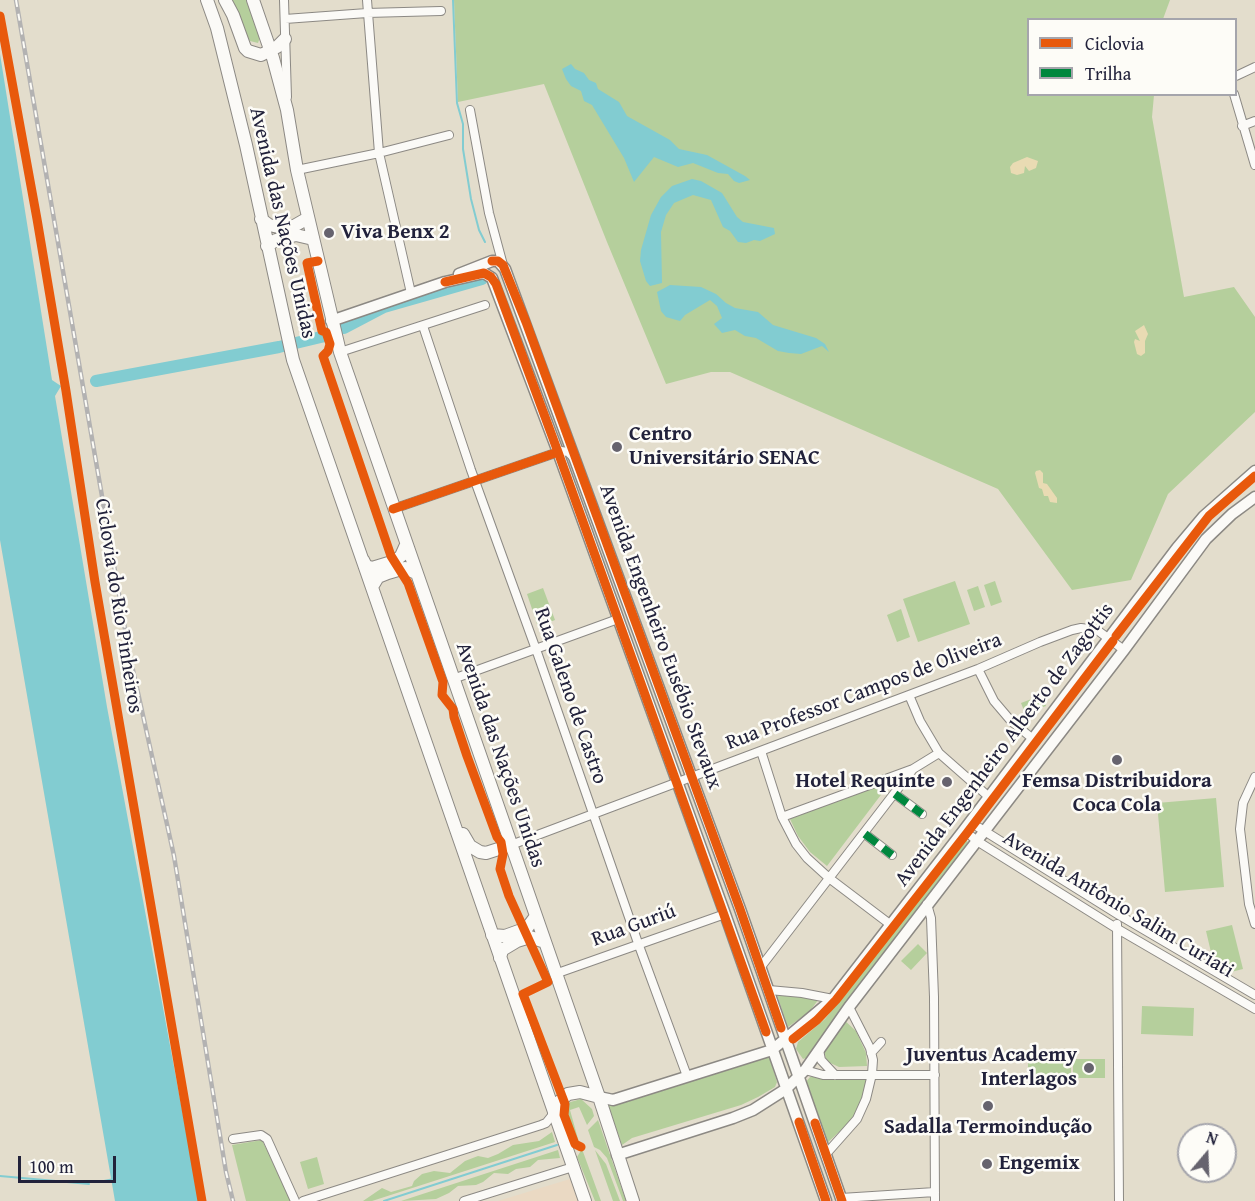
<!DOCTYPE html>
<meta charset="utf-8">
<style>
body{margin:0}
#map{position:relative;width:1255px;height:1201px;overflow:hidden;background:#e3ddcc;font-family:"Gentium Book Plus",serif}
canvas{display:block}
.legend{position:absolute;left:1027px;top:18px;width:210px;height:78px;box-sizing:border-box;background:#fdfcf7;border:2px solid #a5a5ac;margin:0;padding:8px 10px;list-style:none;font-size:18px;color:#22223b}
.legend li{display:flex;align-items:center;gap:12px;height:30px}
.legend b{width:30px;border:2px solid #a5a5ac}
.north{position:absolute;left:1177px;top:1123px;width:60px;height:60px;box-sizing:border-box;background:#fdfcf7;border:2px solid #a5a5ac;border-radius:50%;rotate:19deg;font-size:16px;font-weight:700;line-height:24px;text-align:center;color:#22223b}
.north::after{content:'';display:block;margin:auto;width:21px;height:27px;background:#66636e;clip-path:polygon(50% 0,100% 100%,50% 72%,0 100%)}
.scale{position:absolute;left:18px;top:1156px;width:98px;height:27px;box-sizing:border-box;border:3px solid #22223b;border-top:0;padding-left:8px;font-size:18px;line-height:21px;white-space:nowrap;color:#22223b;-webkit-text-stroke:4px #fdfcf7;paint-order:stroke}
</style>
<div id="map">
<canvas width="1255" height="1201"></canvas>
<ul class="legend">
<li><b style="height:8px;background:#e8590c"></b>Ciclovia</li>
<li><b style="height:8px;background:#00873e"></b>Trilha</li>
</ul>
<div class="north">N</div>
<div class="scale">100 m</div>
</div>
<script>
const ctx = document.querySelector('canvas').getContext('2d');
ctx.lineJoin = 'round';
function fillPath(path, color) { ctx.fillStyle = color; ctx.fill(path, 'evenodd'); }
const toPath = rows => new Path2D(rows.map(r => 'M' + r).join(''));
function trace(path, color, width, dash) { ctx.strokeStyle = color; ctx.lineWidth = width; ctx.lineCap = dash ? 'butt' : 'round'; ctx.setLineDash(dash || []); ctx.stroke(path); }
function label(font, color, halo, rows, align = 'center') {
  ctx.font = font + ' "Gentium Book Plus",serif'; ctx.lineWidth = 5; ctx.setLineDash([]); ctx.textBaseline = 'middle'; ctx.strokeStyle = halo; ctx.fillStyle = color; for (const [text, x, y, turn = 0] of rows) {
    ctx.save(); ctx.translate(x, y); ctx.rotate((+turn || 0) * Math.PI / 180); ctx.textAlign = isNaN(turn) ? turn : align; if (halo) ctx.strokeText(text, 0, 0); ctx.fillText(text, 0, 0); ctx.restore();
  }
}
const built = toPath([
 [570,1179,578,1201,498,1201]
]);
const green = toPath([
 [231,0,246,0,260,37,258,43,250,41,246,35],
 [454,0,1170,0,1163,19,1028,20,1028,94,1154,95,1152,117,1184,297,1234,287,1255,317,1255,412,1168,494,1131,580,1072,590,998,489,730,372,711,372,666,384,607,242,544,84,458,102],
 [955,581,970,624,918,642,903,599],
 [995,581,1002,602,991,606,984,585],
 [978,586,985,607,974,611,967,590],
 [543,588,555,620,538,627,527,594],
 [901,609,910,637,897,642,887,615],
 [1042,695,1046,706,1025,713,1021,703],
 [893,779,827,866,810,852,798,836,790,819],
 [1216,798,1224,887,1165,892,1157,803],
 [963,838,966,838,968,843,806,1058,803,1059,796,1049,798,1042,825,1019],
 [1232,925,1243,969,1227,973,1214,965,1206,931],
 [918,944,927,953,911,970,901,961],
 [776,992,819,999,809,1012,788,1027],
 [1142,1006,1194,1008,1193,1036,1141,1034],
 [843,1019,856,1031,866,1053,867,1066,839,1067,826,1061,824,1048],
 [1071,1054,1071,1077,1028,1078,1028,1055],
 [769,1056,777,1082,775,1087,758,1097,741,1105,632,1138,622,1145,607,1102],
 [1073,1059,1105,1059,1105,1078,1073,1078],
 [810,1077,868,1077,864,1098,853,1119,826,1144,805,1083],
 [581,1099,592,1109,594,1116,587,1125,579,1107,570,1110,580,1146,576,1143,566,1116,566,1109,567,1103],
 [598,1120,626,1201,623,1201,607,1158,600,1150,594,1147,588,1130],
 [552,1132,555,1142,372,1201,363,1201,382,1188,391,1192,412,1186,414,1181,422,1174,434,1171,450,1173,465,1161,478,1156,488,1158,498,1154,513,1145,539,1141],
 [262,1140,291,1201,246,1201,232,1145],
 [582,1149,601,1201,595,1201,577,1157],
 [558,1150,560,1158,538,1160,530,1167,516,1169,508,1174,494,1173,483,1182,476,1185,458,1186,449,1193,436,1199,401,1201],
 [595,1150,606,1164,620,1201,613,1201],
 [317,1157,324,1184,308,1189,300,1162]
]);
const sand = toPath([
 [1027,157,1038,161,1036,168,1029,171,1025,166,1024,173,1017,175,1011,173,1010,167,1013,163],
 [1144,325,1148,334,1145,341,1145,353,1141,356,1137,354,1134,342,1135,339,1140,341,1135,331],
 [1040,470,1043,473,1043,483,1047,484,1057,498,1057,503,1050,502,1048,496,1044,496,1042,489,1039,488,1035,473,1036,471]
]);
const water = toPath([
 [0,54,52,380,61,386,55,396,107,707,199,1201,115,1201,0,540],
 [571,64,575,69,584,73,589,80,596,83,598,89,619,102,627,116,670,140,679,149,707,155,745,176,750,180,739,183,734,181,728,174,718,173,693,163,678,167,654,157,634,182,624,158,592,105,584,101,581,91,571,86,566,79,562,69],
 [692,179,701,181,722,193,737,217,743,222,774,228,775,234,760,241,754,240,746,243,738,242,730,231,723,227,711,200,693,195,674,203,666,215,661,232,662,283,650,286,646,281,640,261,641,250,651,215,661,197,672,186],
 [670,285,701,287,716,294,726,303,735,308,758,312,773,325,816,338,825,344,829,352,822,346,801,354,789,353,778,351,756,338,745,336,735,330,722,333,714,324,722,318,717,306,710,300,685,315,680,321,666,317,661,311,657,292]
]);
const stream = toPath([
 [453,0,457,103,463,124,463,149,471,199,479,230,485,242],
 [0,1176,89,1184],
 [99,1182,114,1179],
 [384,1201,557,1145]
]);
const river = toPath([
 [344,328,384,307,482,279],
 [96,381,279,347,325,336]
]);
const minor = toPath([
 [284,0,287,97],
 [367,0,379,153,411,293],
 [285,19,367,13,441,11],
 [1236,76,1255,67],
 [1234,94,1255,165],
 [470,110,489,213,503,265],
 [1242,126,1255,121],
 [297,170,379,153,449,135],
 [423,326,471,470,538,655,638,943,687,1076],
 [340,352,485,305],
 [393,509,561,451,568,452,575,459],
 [978,669,994,701,1011,721,1033,739],
 [453,679,618,619],
 [909,695,920,721,939,753,989,797],
 [761,751,782,817,796,844,807,858,829,878,891,925],
 [1255,777,1243,803,1240,829,1249,904,1255,924],
 [895,794,922,814],
 [782,817,913,769],
 [970,822,1119,915,1255,995],
 [964,830,977,841,1116,928,1255,1009],
 [865,834,892,855],
 [511,845,978,669,1040,642,1072,630,1081,628,1097,630,1124,650],
 [927,904,931,918,934,997,935,1201],
 [1117,924,1119,1201],
 [760,968,913,769,939,753],
 [555,974,725,914],
 [769,990,802,993,833,999],
 [819,1050,821,1060,835,1075],
 [871,1053,881,1042],
 [805,1070,823,1075,935,1075],
 [233,1139,261,1135,267,1139,295,1201],
 [826,1154,857,1119,866,1099,872,1074,873,1060,870,1048,849,1007],
 [841,1198,935,1192],
 [303,1201,541,1125,546,1123,554,1113],
 [464,1201,573,1167]
]);
const major = toPath([
 [459,274,492,261,498,261,505,269,740,909,842,1201],
 [331,321,445,282,484,273,492,278,558,452,725,914,826,1201],
 [599,1097,613,1100,772,1050,833,999,964,830,1177,548,1204,516,1255,471],
 [617,1155,733,1118,753,1110,786,1089,805,1070,849,1007,1124,650,1206,539,1232,514,1255,497]
]);
const highway = toPath([
 [207,0,217,28,246,145,293,360,585,1201],
 [225,0,233,15,245,48,248,51,261,55,277,47,285,39],
 [253,0,273,58,287,110,297,170,340,352,599,1097,633,1201],
 [261,219,269,225,283,228,294,226,308,218],
 [267,246,276,240,296,235,313,239],
 [363,560,366,566,372,568,395,561,401,556,406,545],
 [372,587,378,577,388,573,405,568,416,573],
 [463,834,470,846,480,852,486,853,511,845],
 [492,935,505,936,527,928,536,916],
 [500,958,502,950,517,941,530,937,545,942],
 [554,1113,560,1101,568,1094,580,1092,599,1097]
]);
const rail = toPath([
 [16,0,129,652,174,856,226,1172,233,1201]
]);
const quiet = toPath([
 [895,794,922,814],
 [865,834,892,855]
]);
const cycleway = toPath([
 [0,16,37,219,66,391,95,582,202,1201],
 [318,261,307,263,322,331,326,332,330,344,328,351,323,356,391,556,408,583,420,617,443,682,442,695,453,709,454,717,467,756,497,837,501,842,503,854,500,869,509,896,548,982,523,994,565,1104,564,1115,575,1144,581,1147],
 [492,261,498,261,503,265,526,322,740,909,781,1028],
 [445,282,484,273,491,277,496,284,558,452,766,1032],
 [393,509,558,452],
 [1116,636,1209,516,1255,476],
 [793,1039,817,1020,836,1000,967,833,1113,641],
 [799,1122,826,1201],
 [815,1123,842,1201]
]);
const markers = [
 [329,233,6,"#66636e"],
 [617,447,6,"#66636e"],
 [1117,760,6,"#66636e"],
 [947,782,6,"#66636e"],
 [1089,1068,6,"#66636e"],
 [988,1106,6,"#66636e"],
 [987,1164,6,"#66636e"]
];
const streetNames = [
 ["Avenida das Nações Unidas",282,223,77],
 ["Ciclovia do Rio Pinheiros",118,606,81],
 ["Avenida Engenheiro Eusébio Stevaux",660,637,70],
 ["Rua Professor Campos de Oliveira",864,692,-21],
 ["Rua Galeno de Castro",570,696,71],
 ["Avenida Engenheiro Alberto de Zagottis",1005,745,-53],
 ["Avenida das Nações Unidas",500,755,71],
 ["Avenida Antônio Salim Curiati",1118,905,31],
 ["Rua Guriú",634,926,-20]
];
const poiNames = [
 ["Viva Benx 2",341,233],
 ["Centro",629,435],
 ["Universitário SENAC",629,459],
 ["Hotel Requinte",935,782,"right"],
 ["Femsa Distribuidora",1117,782,"center"],
 ["Coca Cola",1117,806,"center"],
 ["Juventus Academy",1077,1056,"right"],
 ["Interlagos",1077,1080,"right"],
 ["Sadalla Termoindução",988,1128,"center"],
 ["Engemix",999,1164]
];
fillPath(built, '#ead9c3');
fillPath(green, '#b5cf9c');
fillPath(sand, '#e9dbb3');
fillPath(water, '#82ccd1');
trace(stream, '#82ccd1', 2);
trace(river, '#82ccd1', 12);
trace(minor, '#8c8984', 10);
trace(major, '#8c8984', 13);
trace(highway, '#8c8984', 14);
trace(minor, '#fbfaf7', 8);
trace(major, '#fbfaf7', 10);
trace(highway, '#fbfaf7', 12);
trace(rail, '#b3b2b2', 4.5);
trace(rail, '#fdfcf7', 2, [7]);
trace(quiet, '#00873e', 8, [15, 8]);
trace(cycleway, '#e8590c', 9);
for (const [x, y, r, color] of markers) { const dot = new Path2D(); dot.arc(x, y, r, 0, 2 * Math.PI); ctx.fillStyle = color; ctx.fill(dot); trace(dot, '#fdfcf7', 2); }
label('21px', '#22223b', '#fdfcf7', streetNames);
label('bold 21px', '#22223b', '#fdfcf7', poiNames, 'left');
</script>
